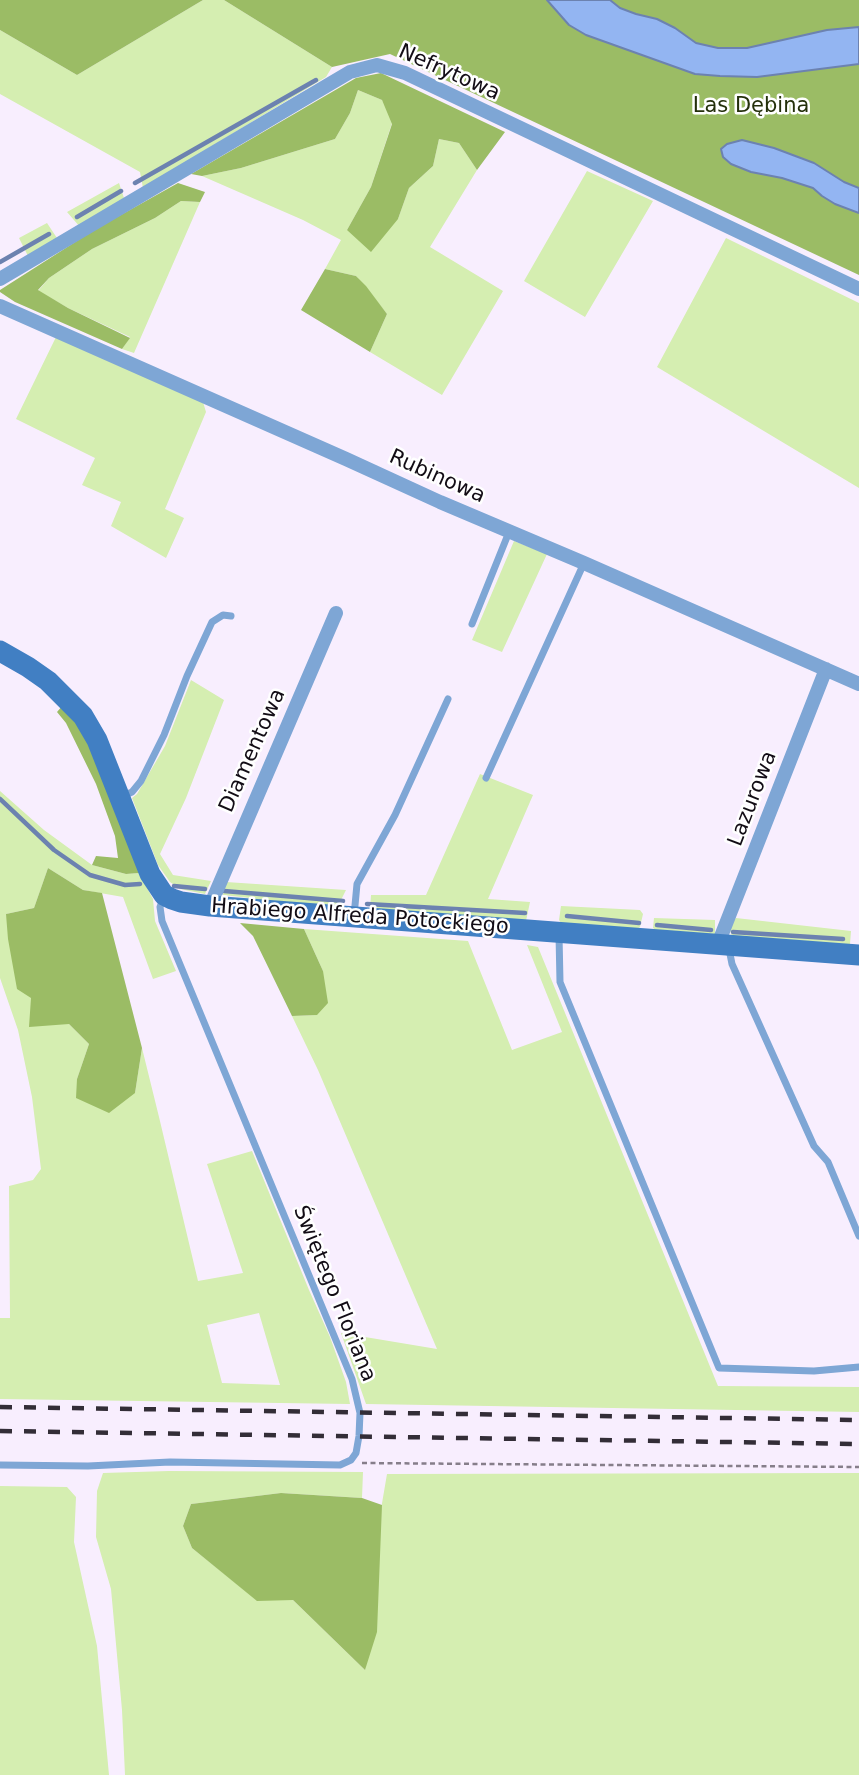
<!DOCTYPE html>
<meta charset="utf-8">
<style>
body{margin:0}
canvas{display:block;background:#f8eefe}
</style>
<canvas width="859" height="1775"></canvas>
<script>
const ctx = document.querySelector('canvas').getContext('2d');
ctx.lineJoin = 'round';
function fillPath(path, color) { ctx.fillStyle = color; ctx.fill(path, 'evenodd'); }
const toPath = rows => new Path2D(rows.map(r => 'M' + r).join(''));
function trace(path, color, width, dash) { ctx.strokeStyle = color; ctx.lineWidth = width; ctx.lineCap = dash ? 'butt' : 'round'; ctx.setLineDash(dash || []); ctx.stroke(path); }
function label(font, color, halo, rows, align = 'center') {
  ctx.font = font + ' "DejaVu Sans",sans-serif'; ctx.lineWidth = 5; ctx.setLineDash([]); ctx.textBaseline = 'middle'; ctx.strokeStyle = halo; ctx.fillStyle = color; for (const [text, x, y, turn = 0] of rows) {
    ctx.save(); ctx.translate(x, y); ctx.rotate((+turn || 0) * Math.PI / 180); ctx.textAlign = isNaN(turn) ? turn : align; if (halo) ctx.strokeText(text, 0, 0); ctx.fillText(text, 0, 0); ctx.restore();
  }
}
const green = toPath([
 [203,0,224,0,332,67,326,77,143,188,140,172,0,94,0,30,77,75],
 [358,90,382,100,393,120,371,187,347,230,398,219,409,188,433,166,439,139,459,143,477,170,430,247,503,291,442,395,370,352,387,314,356,276,325,269,341,240,303,220,202,176,241,168,335,139,350,113],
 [587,171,653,201,585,317,524,281],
 [119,183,124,198,80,227,67,212],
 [181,201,200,202,134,353,122,349,130,337,68,308,38,291,49,278,92,249,155,218],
 [47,223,57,238,28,256,19,238],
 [726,238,859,303,859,488,657,367],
 [56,337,203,402,206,412,165,509,184,518,166,558,111,526,121,502,82,485,95,458,16,419],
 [514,541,547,554,502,652,472,640],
 [191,680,224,700,186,798,160,854,173,875,211,881,205,894,180,889,170,882,158,865,132,798,137,794,165,746],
 [480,774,533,795,488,899,530,902,526,921,370,910,371,895,426,895],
 [0,791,44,830,92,865,126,874,139,873,153,899,155,921,176,971,153,979,123,897,83,890,48,868,34,908,6,914,31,998,69,1024,89,1044,77,1079,135,1093,142,1048,159,1117,198,1281,243,1273,207,1164,252,1151,309,1290,330,1337,346,1382,350,1404,0,1399,0,1318,10,1318,9,1186,33,1180,41,1169,32,1097,18,1030,0,978],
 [259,1313,280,1385,222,1383,207,1325],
 [226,882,346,890,337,908,252,901,250,898,223,895,224,883],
 [561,906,640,910,643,914,640,927,637,929,562,924,559,920],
 [654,918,715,920,715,934,657,931,653,928],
 [736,918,851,931,850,944,845,945,732,937,729,926],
 [304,929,468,941,512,1050,562,1032,527,945,538,947,718,1386,859,1387,859,1412,366,1404,341,1333,437,1349,318,1070,292,1016,316,1015,323,971],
 [169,1471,363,1472,362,1498,281,1493,191,1504,183,1526,192,1548,257,1600,293,1600,365,1670,380,1515,387,1474,859,1473,859,1775,125,1775,122,1710,111,1589,96,1537,97,1491,103,1473],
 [0,1486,67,1487,76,1497,74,1542,97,1646,109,1775,0,1775]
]);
const forest = toPath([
 [0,0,203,0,77,75,0,30],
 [224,0,859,0,859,275,390,54,332,67],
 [381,73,505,132,477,170,459,143,439,139,433,166,409,188,398,219,371,252,347,230,371,187,392,124,382,100,358,90,350,113,335,139,241,168,202,176,191,174,356,78],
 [178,183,205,192,200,202,181,201,155,218,92,249,49,278,38,290,68,308,130,338,122,349,15,302,0,292,0,290,94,230],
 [325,269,356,276,366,286,387,314,370,352,301,310],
 [63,705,84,728,139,873,126,874,92,865,96,856,118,858,115,836,96,784,66,723,57,712],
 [48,868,83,890,102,893,142,1048,135,1093,109,1113,76,1098,77,1079,89,1044,69,1024,29,1027,31,998,17,989,8,939,6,914,34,908],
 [240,923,304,929,323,971,328,1003,317,1015,292,1016,253,936],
 [281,1493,362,1498,382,1505,377,1632,365,1670,293,1600,257,1601,192,1548,183,1526,191,1504]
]);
const water = toPath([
 [547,0,610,0,620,8,636,14,657,19,675,28,696,43,718,48,747,48,827,30,859,27,859,64,757,77,720,76,695,74,586,35,569,25,547,0],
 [742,140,774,148,814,163,844,182,859,188,859,213,835,204,822,196,813,188,782,178,751,172,731,164,723,157,721,149,727,144,742,140]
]);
const stream = toPath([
 [135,183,316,80],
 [77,217,121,191],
 [0,262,49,234],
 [0,799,54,850,90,875,125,885,140,884],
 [174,886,205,889],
 [224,891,343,901],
 [367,904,525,913],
 [567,916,639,923],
 [657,925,711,930],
 [733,932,843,939]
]);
const path = toPath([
 [362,1463,859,1467]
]);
const lane = toPath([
 [472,624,509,532],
 [486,778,584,563],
 [123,796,132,792,141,781,164,735,187,676,212,622,223,615,231,616],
 [354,916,357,884,395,815,448,699],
 [559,935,560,982,719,1368,814,1371,859,1367],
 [729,949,732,964,814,1146,828,1162,859,1236],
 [0,1465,88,1466,170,1462,340,1465,351,1460,356,1453,359,1436,360,1413,352,1379,162,921,160,907,163,899]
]);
const street = toPath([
 [0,279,350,72,377,65,405,73,859,289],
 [0,306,346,459,440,502,584,563,859,684],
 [210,906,336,613],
 [718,944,826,669]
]);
const secondary = toPath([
 [0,651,28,667,48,681,83,716,97,740,150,874,164,895,172,899,181,902,210,906,859,955]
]);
const rail = toPath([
 [0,1407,859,1420],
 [0,1431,859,1444]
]);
const streetNames = [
 ["Nefrytowa",449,73,24],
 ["Rubinowa",437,477,24],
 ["Diamentowa",253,751,-66],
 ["Lazurowa",753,799,-69],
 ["Hrabiego Alfreda Potockiego",360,917,4],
 ["Świętego Floriana",334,1294,68]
];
const parkNames = [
 ["Las Dębina",751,107]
];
fillPath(green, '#d5eeb1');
fillPath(forest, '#9bbc65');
fillPath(water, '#93b5f2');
trace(water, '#6c82b0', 2);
trace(stream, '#6c82b0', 4.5);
trace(path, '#867e8a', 2.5, [5, 3.5]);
trace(lane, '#7ea6d5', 7);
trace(street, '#7ea6d5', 14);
trace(secondary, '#417fc3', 21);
trace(rail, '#332d37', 4.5, [12, 12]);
label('21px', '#120c15', '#fff', streetNames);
label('21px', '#24300b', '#fff', parkNames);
</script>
